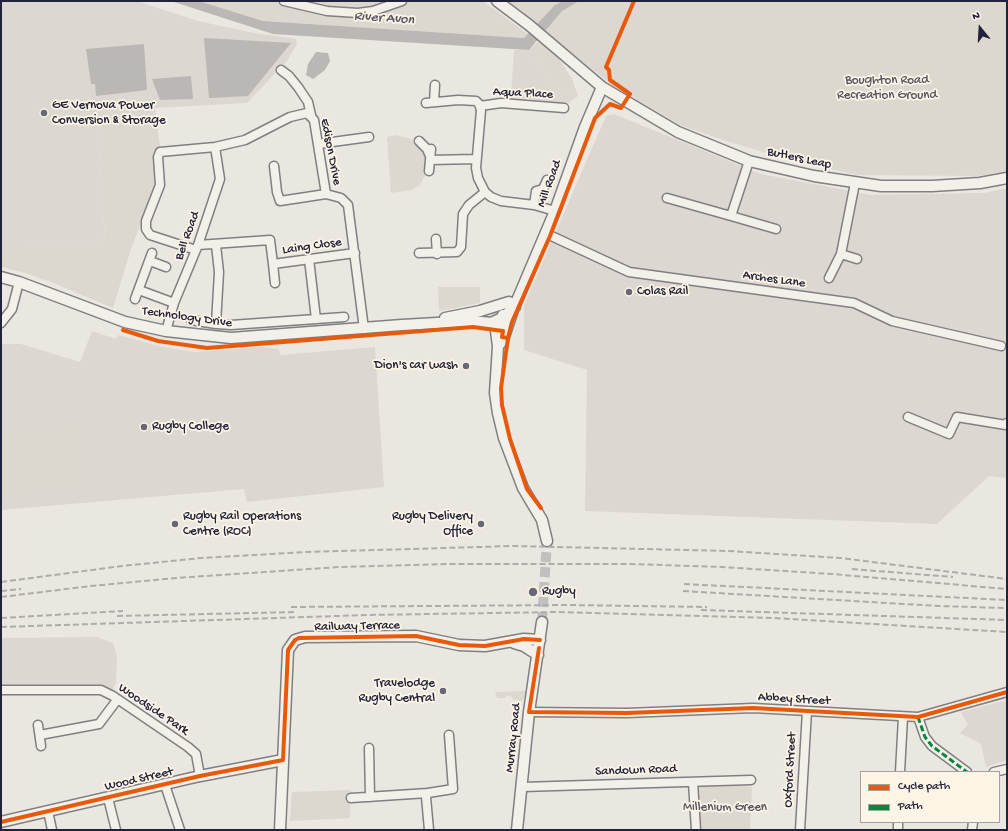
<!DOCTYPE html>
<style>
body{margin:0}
#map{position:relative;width:1008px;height:831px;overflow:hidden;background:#eae7e0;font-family:"Gochi Hand",sans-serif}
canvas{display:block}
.frame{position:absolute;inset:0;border:2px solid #22223b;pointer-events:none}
.legend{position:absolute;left:860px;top:771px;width:140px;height:52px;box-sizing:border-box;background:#fcf5e5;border:1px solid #a5a1a1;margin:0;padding:5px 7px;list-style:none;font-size:12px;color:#22223b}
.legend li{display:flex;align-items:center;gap:8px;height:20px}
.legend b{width:20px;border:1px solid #a5a1a1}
.north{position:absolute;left:960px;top:8px;width:40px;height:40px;-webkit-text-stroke:3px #fcf5e5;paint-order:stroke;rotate:342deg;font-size:11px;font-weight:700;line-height:16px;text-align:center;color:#22223b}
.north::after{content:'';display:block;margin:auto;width:14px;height:18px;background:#22223b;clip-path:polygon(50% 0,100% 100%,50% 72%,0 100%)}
</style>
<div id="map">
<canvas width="1008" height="831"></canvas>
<div class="frame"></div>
<ul class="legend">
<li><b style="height:5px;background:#e8590c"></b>Cycle path</li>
<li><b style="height:5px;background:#00873e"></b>Path</li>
</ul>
<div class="north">N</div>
</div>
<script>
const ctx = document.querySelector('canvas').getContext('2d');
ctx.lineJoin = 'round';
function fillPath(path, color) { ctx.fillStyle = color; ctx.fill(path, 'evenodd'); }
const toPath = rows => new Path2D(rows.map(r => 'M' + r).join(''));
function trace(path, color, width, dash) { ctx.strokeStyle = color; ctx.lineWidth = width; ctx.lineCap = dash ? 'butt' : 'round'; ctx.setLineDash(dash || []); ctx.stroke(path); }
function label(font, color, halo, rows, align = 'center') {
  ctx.font = font + ' "Gochi Hand",sans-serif'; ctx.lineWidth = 3.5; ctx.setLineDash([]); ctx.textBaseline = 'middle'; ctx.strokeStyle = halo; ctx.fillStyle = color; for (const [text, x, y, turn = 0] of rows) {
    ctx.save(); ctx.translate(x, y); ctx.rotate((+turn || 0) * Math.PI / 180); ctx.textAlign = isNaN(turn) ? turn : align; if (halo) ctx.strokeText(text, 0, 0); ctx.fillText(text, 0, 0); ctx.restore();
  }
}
const built = toPath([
 [1,1,137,1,198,21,254,33,296,39,297,44,287,61,247,103,155,108,141,96,96,102,105,239,62,246,34,244,1,256],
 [514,50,529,50,567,104,511,97],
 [614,114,761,174,871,195,984,193,1007,188,1007,478,989,476,937,524,585,511,587,370,524,350,524,305,606,116],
 [92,331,116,339,118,335,163,347,195,352,261,347,279,349,280,355,375,347,384,487,247,502,244,489,1,510,1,344,21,344,80,362],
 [97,637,113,643,117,656,116,682,112,692,107,691,103,686,93,685,1,686,1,638],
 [1007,700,1007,760,986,767,981,744,960,733,968,725,961,712]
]);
const green = toPath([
 [199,1,272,1,349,16,367,16,385,13,411,1,483,1,529,35,524,38,263,21],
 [304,1,394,1,375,8,354,10,329,7],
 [508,1,1007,1,1007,171,978,176,857,175,790,160,723,140,680,125,612,85],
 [539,41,560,60,572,79,578,96,567,104,529,50],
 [141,96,155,108,160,146,155,154,155,185,131,249,113,308,51,282,22,272,1,267,1,256,6,252,34,244,62,246,105,239,96,102],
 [395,135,411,139,426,153,426,174,420,185,412,190,391,193,387,137],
 [438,287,480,287,480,303,439,311],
 [83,424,88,490,1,496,1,430],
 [526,691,523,700,521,701,512,699,512,697,506,695,505,698,497,698,495,692],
 [735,785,752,787,750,830,700,830,697,786],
 [351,790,350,818,290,821,292,792]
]);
const water = toPath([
 [171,1,199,1,263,21,524,38,555,5,563,1,579,1,562,11,529,50,273,34],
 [204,38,291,43,248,96,209,98],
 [144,44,147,90,96,96,95,84,91,84,86,49],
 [316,52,328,53,330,61,325,70,313,79,306,75,308,64],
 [191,76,193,99,160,100,152,79]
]);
const tertiaryTunnel = toPath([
 [542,622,547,541]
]);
const minor = toPath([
 [284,1,327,11,358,13,373,11,402,1],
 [281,70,289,76,298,87,308,102,311,115],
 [434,102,435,85],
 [426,103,458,100,476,101,479,104,481,110,476,168,478,178,485,192],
 [480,106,501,103,564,108],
 [419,141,427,149,430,156],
 [318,144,369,137],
 [431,149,430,160,476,159],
 [274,166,277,192,280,201,326,194],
 [429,171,430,160],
 [667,198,731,216,749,161],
 [534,205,536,191,543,189,547,180],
 [731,216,776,229],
 [545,233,629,272,854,303,892,321,1001,346],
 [436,239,437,254],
 [198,245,270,240,273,264,355,253],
 [216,245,219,272,216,324,231,325,344,317],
 [196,250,150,235,146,229,146,221,160,185,158,157,160,152,215,147,245,140,290,117,307,113,314,120,326,194,341,198,348,205,364,329],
 [419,253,457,252,461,247,463,214,469,205,485,192,491,197,501,201,534,205,555,211],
 [841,254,857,259],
 [309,259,316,319],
 [150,261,166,267],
 [273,264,275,283],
 [829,278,841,254,855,183],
 [139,290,174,303],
 [135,299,152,253],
 [191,320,216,324],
 [1,323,12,309,19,282],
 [166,331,174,303,198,245,220,179,215,147],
 [908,417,949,434,957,417,1006,425,1007,423],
 [1,690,101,690,113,696,188,747,196,754,200,776],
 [529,712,627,713,753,708,918,717,1007,692],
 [918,717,925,737,932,746,967,772],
 [38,725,41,746],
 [40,735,99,724,117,700],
 [369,748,370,797],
 [900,772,903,717],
 [994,772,1007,769],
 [693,782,696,830],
 [165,785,180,830],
 [522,787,751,780],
 [108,798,116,830],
 [351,798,428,793],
 [48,811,52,830],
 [429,830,426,797,428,793,453,789,449,735],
 [800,830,807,711],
 [898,830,898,822],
 [972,830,973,822]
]);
const tertiary = toPath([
 [497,1,529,25,602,87,678,132,749,161,814,176,881,186,932,186,980,183,1007,178],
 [1,277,19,282,125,322,166,331,231,338,402,325,472,321,491,323,502,318,515,307],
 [503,315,496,331,498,346,495,393,498,413,504,438,523,488,542,520,547,541],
 [445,318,480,311,509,302],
 [498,346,503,340,513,310,555,211,585,127,602,87],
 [514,643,524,646,538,655],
 [1,822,200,776,283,760],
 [280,830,288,650,295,640,305,637,416,636,459,645,485,646,524,639,540,640],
 [517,830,529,712,542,622]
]);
const rail = toPath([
 [852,569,953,577],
 [1,582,122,566,201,558,307,552,513,546,729,551,841,558,1007,579],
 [684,584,1007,600],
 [1,591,21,589],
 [683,591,938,606,1007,608],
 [1,597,91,586,176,578,339,567,445,564,630,564,722,567,832,574,1007,589],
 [291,607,569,605,707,607],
 [701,610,1007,620],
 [117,616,297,612],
 [1,618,123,611],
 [1,627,367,615,556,612,774,618,1007,632]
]);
const quiet = toPath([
 [918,717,925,737,932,746,967,772]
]);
const cycleway = toPath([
 [123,330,158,341,207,348,473,327,503,331,502,337,508,338],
 [541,508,527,489,510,439,502,405,501,388,508,338,512,322,550,236,595,118,610,104,621,108,630,94,610,80,609,70,606,67,634,1],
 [539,648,529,712,627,713,753,708,918,717,1007,692],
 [1,822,200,776,283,760,288,650,295,640,299,638,416,636,459,645,485,646,524,639,540,640]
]);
const markers = [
 [44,113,4,"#686775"],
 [629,292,4,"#686775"],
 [466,366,4,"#686775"],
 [144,427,4,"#686775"],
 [175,524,4,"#686775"],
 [481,524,4,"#686775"],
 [533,592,5,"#686775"],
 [443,691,4,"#686775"]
];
const parkNames = [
 ["Boughton Road",887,81],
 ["Recreation Ground",887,96],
 ["Millenium Green",725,808]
];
const streetNames = [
 ["Aqua Place",523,94,3],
 ["Edison Drive",330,152,79],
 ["Butlers Leap",799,159,12],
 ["Mill Road",550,184,-70],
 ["Bell Road",188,236,-70],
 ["Laing Close",312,247,-8],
 ["Arches Lane",774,280,8],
 ["Technology Drive",187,318,8],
 ["Railway Terrace",357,627,-1],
 ["Abbey Street",794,700,3],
 ["Woodside Park",153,710,34],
 ["Murray Road",514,738,-84],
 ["Oxford Street",791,770,-87],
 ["Sandown Road",636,771,-2],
 ["Wood Street",139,780,-13]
];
const poiNames = [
 ["GE Vernova Power",52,106],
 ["Conversion & Storage",52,121],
 ["Colas Rail",637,292],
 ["Dion's car wash",458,366,"right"],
 ["Rugby College",152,427],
 ["Rugby Rail Operations",183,517],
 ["Centre (ROC)",183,532],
 ["Rugby Delivery",473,517,"right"],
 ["Office",473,532,"right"],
 ["Rugby",542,592],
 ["Travelodge",435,684,"right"],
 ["Rugby Central",435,699,"right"]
];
const waterNames = [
 ["River Avon",384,19,4]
];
fillPath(built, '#dcd7d1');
fillPath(green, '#dcd8d0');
fillPath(water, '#bab7b5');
trace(tertiaryTunnel, '#c2c0bf', 10, [10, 5]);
trace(minor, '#807f81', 11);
trace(tertiary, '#807f81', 13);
trace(minor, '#f3f0ea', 8);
trace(tertiary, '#f3f0ea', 10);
trace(rail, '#aeacab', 2, [6, 3]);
trace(quiet, '#00873e', 3, [6, 3]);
trace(cycleway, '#e8590c', 4);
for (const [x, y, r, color] of markers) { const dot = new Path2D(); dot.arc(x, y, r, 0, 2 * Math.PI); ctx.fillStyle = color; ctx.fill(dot); trace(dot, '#fcf5e5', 1.5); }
label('13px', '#575564', '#fcf5e5', parkNames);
label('13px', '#22223b', '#fcf5e5', streetNames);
label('13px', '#22223b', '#fcf5e5', poiNames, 'left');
label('italic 14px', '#575564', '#fcf5e5', waterNames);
</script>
